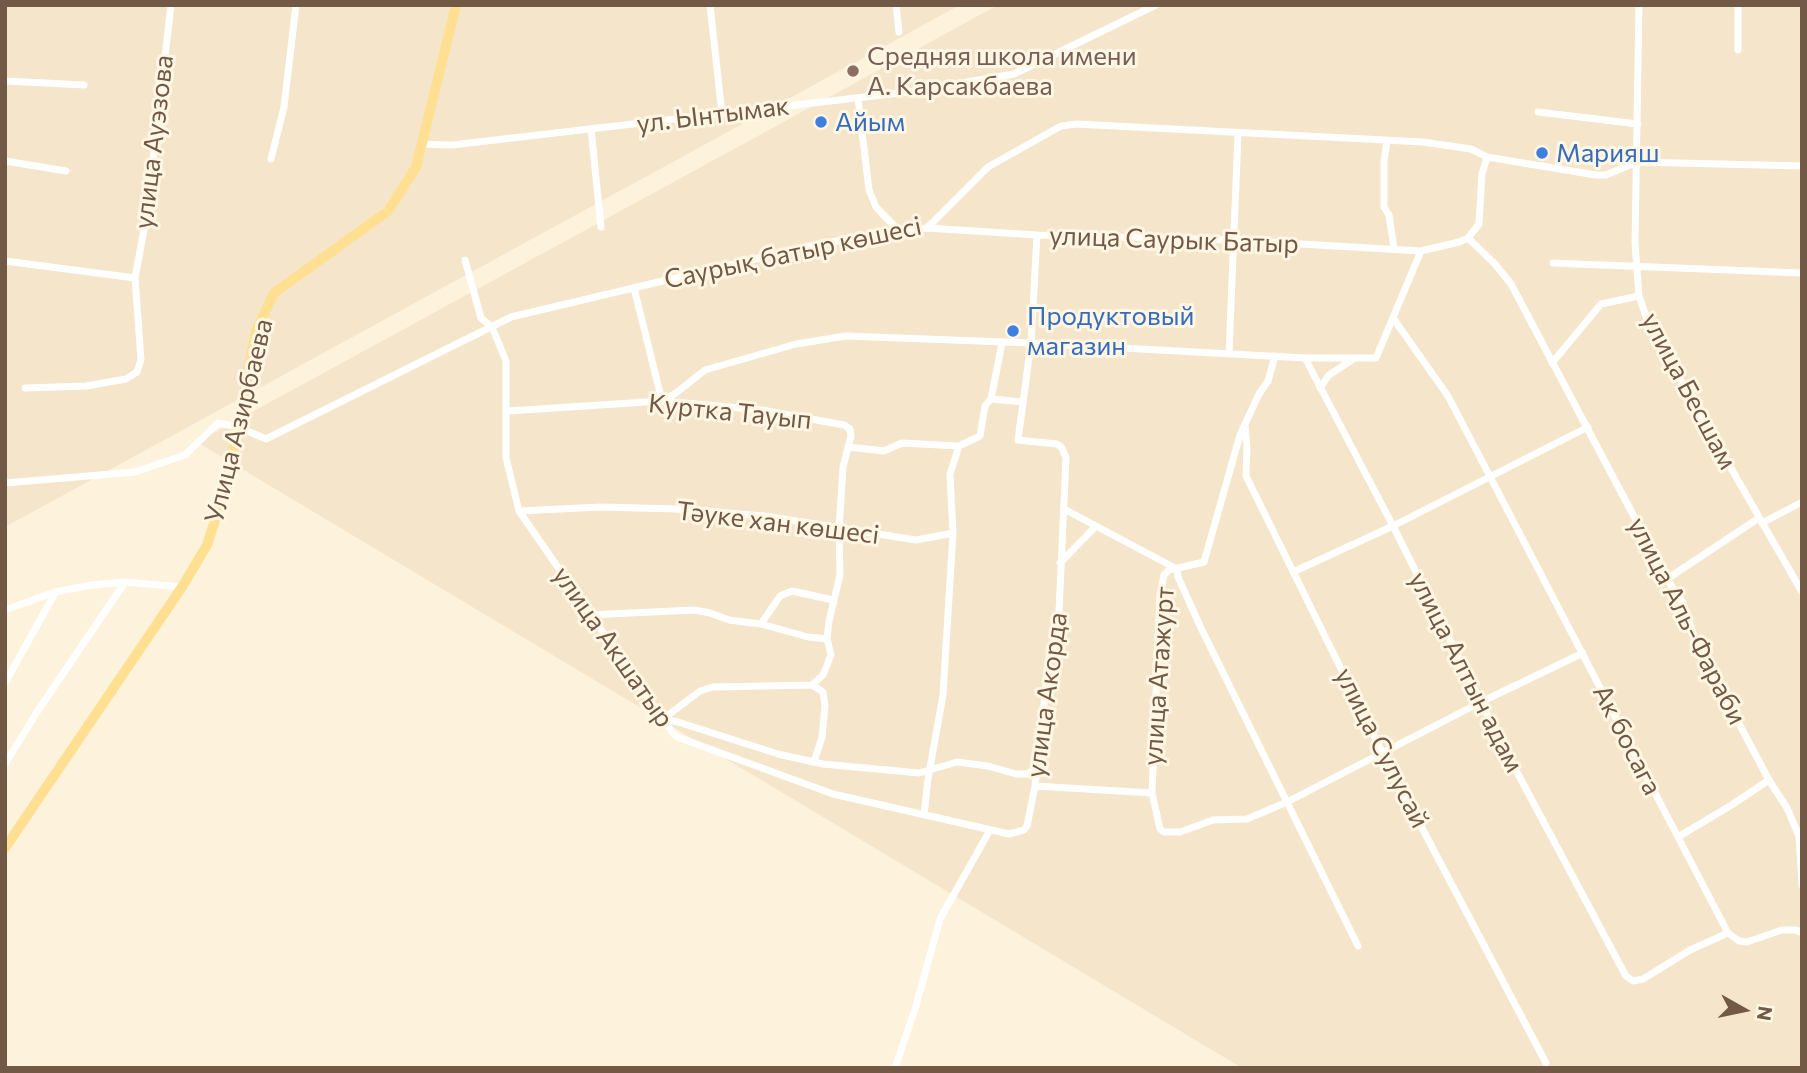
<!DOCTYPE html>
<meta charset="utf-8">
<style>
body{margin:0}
#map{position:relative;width:1807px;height:1073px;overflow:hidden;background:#fdf3dd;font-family:Commissioner,sans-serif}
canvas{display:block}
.frame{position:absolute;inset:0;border:7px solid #725945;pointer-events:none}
.north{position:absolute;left:1709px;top:975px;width:70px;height:70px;-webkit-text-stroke:5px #fff7e4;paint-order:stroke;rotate:99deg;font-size:19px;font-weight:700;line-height:28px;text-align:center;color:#725945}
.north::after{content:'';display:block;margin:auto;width:24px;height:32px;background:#725945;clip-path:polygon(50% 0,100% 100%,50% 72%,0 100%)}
</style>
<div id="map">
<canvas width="1807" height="1073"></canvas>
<div class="frame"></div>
<div class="north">N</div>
</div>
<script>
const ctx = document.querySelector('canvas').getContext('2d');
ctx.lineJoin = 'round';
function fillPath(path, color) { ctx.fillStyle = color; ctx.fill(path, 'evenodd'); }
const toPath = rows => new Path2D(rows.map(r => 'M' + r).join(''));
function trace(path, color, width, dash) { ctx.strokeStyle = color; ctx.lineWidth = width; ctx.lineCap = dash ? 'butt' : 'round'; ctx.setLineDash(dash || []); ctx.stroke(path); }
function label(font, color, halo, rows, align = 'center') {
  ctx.font = font + ' Commissioner,sans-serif'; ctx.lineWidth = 6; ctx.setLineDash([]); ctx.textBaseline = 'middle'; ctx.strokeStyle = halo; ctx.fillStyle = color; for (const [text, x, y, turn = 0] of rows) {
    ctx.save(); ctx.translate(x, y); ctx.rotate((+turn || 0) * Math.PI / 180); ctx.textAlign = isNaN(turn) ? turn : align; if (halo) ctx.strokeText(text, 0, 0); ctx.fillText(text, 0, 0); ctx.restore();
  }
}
const residential = toPath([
 [5,5,960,5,5,527],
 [998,5,1802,5,1802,1068,1242,1068,197,442]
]);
const street = toPath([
 [710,5,722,114],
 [896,5,899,32],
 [1639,5,1635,243,1639,296,1649,325,1802,592],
 [1738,50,1738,5],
 [5,81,84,85],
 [858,98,869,190,876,207,900,232],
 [1538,112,1638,124],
 [591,129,601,227],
 [1387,141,1384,161,1384,207,1389,215,1394,249],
 [422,144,452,145,908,92,1014,74,1156,5],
 [271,159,284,107,296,5],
 [5,161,66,171],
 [927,228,1037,235,1233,240,1421,251],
 [1468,238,1495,264,1511,284,1667,579,1683,603,1697,645,1769,780,1787,808,1799,836,1802,885],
 [465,260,481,318,492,327,506,361,506,458,519,511,672,732,677,737,833,794,1009,834,1024,830,1027,826,1035,786,1049,658,1057,635,1059,612,1066,458,1062,448,1057,444,1018,440,1031,343,1037,235],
 [5,261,135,278],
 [1553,263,1802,273],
 [634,288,662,401,676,393,705,370,796,344,846,336,1031,343,1305,358,1376,358,1421,251,1459,242,1468,238,1479,224,1482,174,1487,157],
 [1393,318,1448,396,1728,933,1739,941,1747,942,1782,930,1796,930,1802,933],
 [1229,354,1238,134],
 [1275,356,1268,381,1259,394,1240,435,1204,562,1169,570,1164,575,1160,595,1152,793,1160,829,1164,832,1180,832,1213,820,1247,819,1287,802,1481,702,1583,653],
 [1305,358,1393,526,1503,746,1626,976,1633,981,1643,979,1690,950,1728,933],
 [1552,363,1601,304,1639,296],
 [25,388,86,386,126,379,137,372,141,360,135,278,146,219,171,5],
 [1320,388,1329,375,1352,360],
 [991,399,1023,402],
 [508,411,662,401,762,410,844,425,850,429,851,436,843,467,839,529,840,575,829,621,827,639,831,655,823,675,812,685,713,687,700,691,663,719],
 [1245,426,1247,447,1246,476,1383,754,1546,1063],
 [848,447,884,451,902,443,959,446],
 [5,483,135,472,185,455,218,423,238,427,266,439,511,317,823,243,927,228,988,167,1061,126,1076,124,1423,142,1471,149,1487,157,1596,175,1606,175,1637,162,1802,166],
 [1064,509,1177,569,1178,577,1201,628,1358,946],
 [519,511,601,507,676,509,764,516,916,540,953,533],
 [1762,523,1802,502],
 [1060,563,1095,527],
 [1293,572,1393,526,1588,427],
 [1667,579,1759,518],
 [5,610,55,592,92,585,125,582],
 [588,615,694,610,710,613,729,620,761,624,808,637,827,639],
 [761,624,780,596,792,591,833,600],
 [5,683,55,593],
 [812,685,823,692,825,706,822,737,814,762],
 [663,719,678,722,778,754,823,764,919,773,957,762,988,766,1016,774,1027,774,1037,768],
 [5,764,37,712,125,582,182,587],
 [1035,786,1152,793],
 [924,815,928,779,943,695,953,533,950,474,959,446,980,436,985,406,991,399,1002,343],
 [1678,837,1730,806,1769,780],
 [895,1068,915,1009,940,919,990,830]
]);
const primary = toPath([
 [5,848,182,587,207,545,227,483,256,331,274,293,388,211,416,167,456,5]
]);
const markers = [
 [853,71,7,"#8d6e63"],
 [821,122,7,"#3f7fe0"],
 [1542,153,7,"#3f7fe0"],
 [1013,331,7,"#3f7fe0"]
];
const educationNames = [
 ["Средняя школа имени",867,56],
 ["А. Карсакбаева",867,86]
];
const streetNames = [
 ["ул. Ынтымак",713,115,-7],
 ["улица Ауэзова",154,142,-83],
 ["улица Саурык Батыр",1174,240,2],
 ["Саурық батыр көшесі",793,253,-12],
 ["улица Бесшам",1689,391,62],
 ["Куртка Тауып",730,412,6],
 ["Улица Азирбаева",239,421,-76],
 ["Тәуке хан көшесі",778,523,7],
 ["улица Аль-Фараби",1687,621,63],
 ["улица Акшатыр",613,647,55],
 ["улица Алтын адам",1466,672,63],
 ["улица Атажурт",1159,676,-86],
 ["улица Акорда",1047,695,-82],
 ["Ак босага",1627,740,63],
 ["улица Сулусай",1382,748,63]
];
const shopNames = [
 ["Айым",835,122],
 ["Марияш",1556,153],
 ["Продуктовый",1027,316],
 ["магазин",1027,346]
];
fillPath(residential, '#f4e5cb');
trace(street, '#fff', 7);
trace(primary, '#ffe092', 10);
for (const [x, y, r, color] of markers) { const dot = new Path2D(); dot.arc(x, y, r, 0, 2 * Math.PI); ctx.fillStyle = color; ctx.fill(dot); trace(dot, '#fff7e4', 2.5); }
label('26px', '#785e54', '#fff7e4', educationNames, 'left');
label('26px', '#725945', '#fff7e4', streetNames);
label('26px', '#366cbe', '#fff7e4', shopNames, 'left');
</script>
